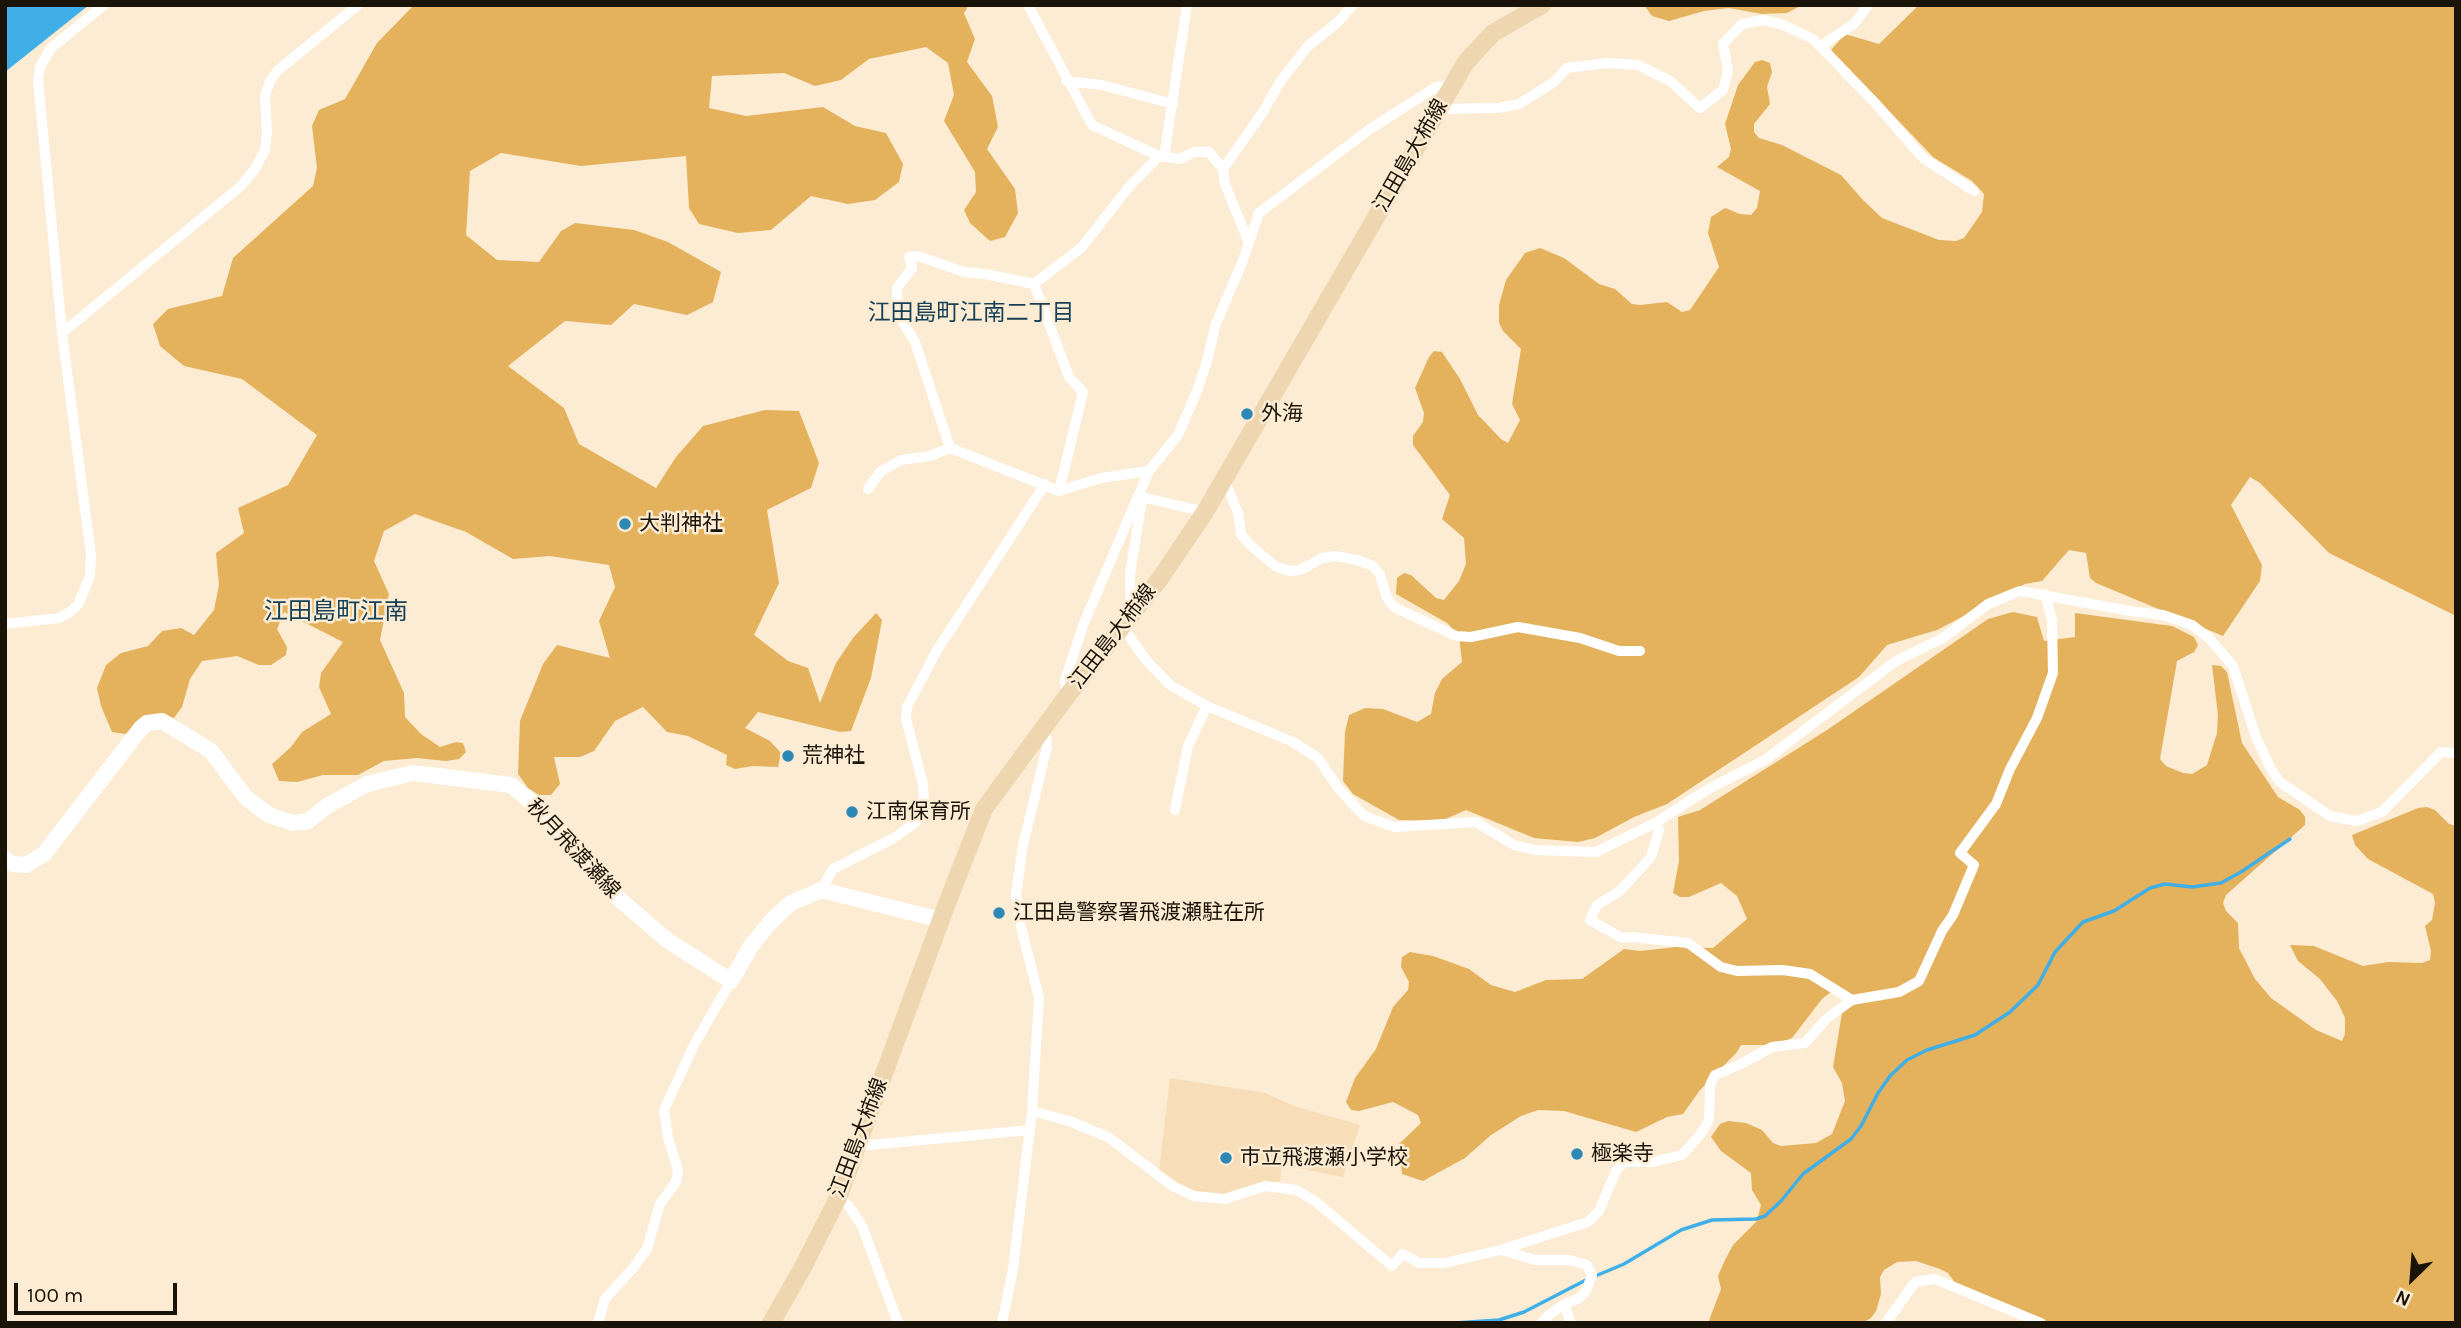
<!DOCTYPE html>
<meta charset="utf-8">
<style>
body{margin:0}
#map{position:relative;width:2461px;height:1328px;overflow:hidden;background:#fcecd3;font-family:Karla,sans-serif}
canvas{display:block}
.frame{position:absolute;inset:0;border:7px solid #1a1307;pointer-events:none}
.north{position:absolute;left:2377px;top:1244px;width:70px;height:70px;-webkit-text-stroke:5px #fcecd3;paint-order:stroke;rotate:205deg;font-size:19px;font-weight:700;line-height:28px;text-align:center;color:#1a1307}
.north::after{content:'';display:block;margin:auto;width:24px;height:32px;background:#1a1307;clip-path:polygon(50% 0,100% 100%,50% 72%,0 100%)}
.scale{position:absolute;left:14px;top:1283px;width:163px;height:32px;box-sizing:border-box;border:4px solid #1a1307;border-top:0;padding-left:9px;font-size:21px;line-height:24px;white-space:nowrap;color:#1a1307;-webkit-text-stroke:5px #fcecd3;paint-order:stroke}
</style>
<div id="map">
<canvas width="2461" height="1328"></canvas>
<div class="frame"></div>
<div class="north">N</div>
<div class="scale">100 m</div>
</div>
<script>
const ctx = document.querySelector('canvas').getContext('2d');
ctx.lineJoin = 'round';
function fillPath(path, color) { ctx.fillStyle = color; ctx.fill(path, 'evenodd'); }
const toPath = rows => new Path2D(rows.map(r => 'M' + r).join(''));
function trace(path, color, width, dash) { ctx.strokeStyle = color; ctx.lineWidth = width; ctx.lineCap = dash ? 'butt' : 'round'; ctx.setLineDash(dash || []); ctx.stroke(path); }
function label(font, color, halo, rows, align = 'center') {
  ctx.font = font + ' Karla,"Noto Sans JP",sans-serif'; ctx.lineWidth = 5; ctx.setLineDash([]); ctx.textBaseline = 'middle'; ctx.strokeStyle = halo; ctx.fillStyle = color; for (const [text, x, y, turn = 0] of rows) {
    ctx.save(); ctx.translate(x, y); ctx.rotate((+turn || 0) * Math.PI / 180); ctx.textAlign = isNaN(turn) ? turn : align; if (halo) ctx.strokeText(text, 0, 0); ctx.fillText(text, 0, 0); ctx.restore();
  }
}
const built = toPath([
 [1170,1078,1265,1093,1294,1106,1360,1125,1343,1177,1282,1165,1280,1181,1225,1195,1196,1192,1159,1171]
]);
const green = toPath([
 [414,5,969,5,964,13,975,39,967,62,992,96,998,127,987,149,1015,189,1018,213,1005,237,990,241,970,223,964,210,976,192,975,172,944,121,954,95,948,63,926,47,869,59,841,80,815,86,784,73,712,76,709,108,746,116,823,107,855,126,886,133,903,164,899,182,875,200,848,204,811,196,771,230,738,233,699,224,689,208,686,156,581,166,501,153,470,171,466,235,497,260,539,262,561,231,575,223,634,230,668,242,721,272,713,302,687,315,634,304,611,325,565,321,508,366,564,408,579,444,656,488,676,457,703,426,765,410,799,411,819,463,811,488,767,510,779,583,754,635,788,661,808,668,820,703,836,663,853,638,876,613,882,620,871,678,851,731,840,732,758,712,745,728,770,741,781,753,778,767,753,766,735,769,726,765,727,755,688,736,667,732,643,707,615,721,594,751,580,757,554,757,560,784,551,795,539,795,528,788,518,774,520,721,543,664,557,645,610,658,599,621,615,587,609,565,550,556,513,559,466,532,415,514,384,531,374,561,389,594,380,640,404,693,405,717,421,734,440,747,456,742,463,743,466,752,459,759,446,761,417,758,384,761,358,775,323,775,297,782,279,781,272,764,291,747,302,732,331,714,319,687,321,673,343,642,284,612,277,629,287,647,286,655,271,665,259,665,237,656,202,661,190,679,182,707,174,718,161,716,139,722,126,734,112,732,101,706,97,688,106,665,121,653,148,646,162,631,181,628,194,635,214,610,219,585,216,553,244,533,238,508,288,485,317,435,242,379,184,366,160,346,153,324,168,309,222,296,233,258,313,186,317,168,312,126,319,110,345,99,377,43],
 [1644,5,1802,5,1787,13,1762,14,1729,8,1704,11,1669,21,1652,16],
 [1919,5,2456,5,2456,616,2329,553,2260,483,2250,477,2231,505,2262,565,2260,581,2223,636,2096,583,2090,578,2086,553,2069,550,2042,581,2025,584,1937,630,1887,645,1859,677,1667,804,1634,817,1595,838,1578,842,1534,838,1466,810,1441,821,1399,820,1353,794,1343,781,1345,732,1349,715,1365,708,1383,709,1417,722,1431,714,1435,693,1442,679,1462,662,1459,635,1447,623,1396,594,1397,578,1404,573,1411,575,1436,598,1444,600,1459,581,1466,564,1464,538,1442,519,1450,495,1413,445,1413,436,1423,422,1424,413,1415,388,1429,357,1434,351,1442,352,1460,379,1478,415,1501,439,1508,443,1520,420,1512,404,1521,349,1503,331,1499,323,1499,305,1506,280,1525,253,1540,248,1564,258,1599,284,1615,289,1632,304,1640,305,1667,302,1682,312,1690,310,1719,267,1708,233,1711,217,1725,208,1740,214,1751,215,1757,208,1760,191,1717,167,1729,157,1731,149,1725,124,1738,85,1755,62,1762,60,1770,63,1772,72,1767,87,1770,104,1754,124,1754,132,1759,138,1782,145,1841,175,1863,200,1882,218,1939,240,1956,241,1964,238,1982,212,1984,194,1972,181,1933,157,1831,50,1845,34,1879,44],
 [2013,612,2037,617,2044,641,2075,637,2075,613,2172,626,2194,637,2198,645,2194,652,2177,661,2160,759,2166,766,2183,773,2192,774,2207,765,2217,733,2218,715,2212,665,2221,666,2227,672,2242,743,2278,797,2300,810,2305,817,2305,825,2226,895,2223,903,2226,911,2238,923,2239,948,2255,979,2271,998,2316,1030,2342,1041,2345,1034,2345,1018,2337,1001,2320,979,2298,961,2290,945,2314,946,2363,966,2388,962,2422,963,2430,960,2431,951,2425,926,2432,920,2435,903,2433,894,2368,859,2355,845,2352,835,2418,808,2427,807,2435,810,2449,824,2456,826,2456,1323,2035,1323,1958,1287,1948,1273,1940,1269,1916,1261,1897,1262,1884,1270,1880,1277,1881,1294,1876,1311,1871,1318,1862,1323,1708,1323,1721,1289,1718,1276,1725,1260,1733,1245,1757,1221,1761,1205,1752,1190,1751,1173,1721,1151,1711,1137,1720,1124,1728,1121,1746,1123,1762,1130,1773,1143,1781,1146,1816,1143,1832,1134,1845,1101,1842,1083,1833,1067,1844,1001,1836,988,1822,999,1792,1038,1775,1045,1741,1045,1737,1052,1700,1090,1683,1114,1667,1117,1636,1132,1564,1111,1538,1110,1521,1116,1491,1135,1465,1158,1423,1181,1402,1174,1399,1144,1421,1123,1418,1115,1393,1102,1359,1111,1351,1110,1346,1102,1355,1078,1376,1049,1393,1007,1408,990,1409,982,1401,967,1402,957,1410,952,1433,956,1469,969,1491,985,1515,992,1546,980,1582,979,1624,949,1640,951,1676,947,1713,948,1747,919,1737,896,1721,883,1689,897,1680,897,1673,893,1679,861,1678,817,1700,810,1827,730,1988,619]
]);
const water = toPath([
 [5,5,89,5,5,72]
]);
const stream = toPath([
 [1593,1277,1624,1264,1681,1230,1712,1220,1756,1219,1765,1216,1781,1201,1803,1174,1851,1139,1861,1126,1878,1093,1890,1076,1907,1060,1927,1050,1975,1035,2010,1012,2038,985,2055,952,2083,922,2114,911,2150,888,2165,884,2192,887,2221,883,2241,872,2290,839],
 [1455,1323,1499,1320,1524,1312,1586,1280]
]);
const minor = toPath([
 [1028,5,1092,125,1159,156,1180,159,1194,152,1209,152,1223,169,1263,112,1280,82,1308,46,1338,22,1353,5],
 [1821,46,1855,23,1868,5],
 [1066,81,1102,85,1173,104],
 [1440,109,1498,108,1519,104,1554,82,1567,68,1607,63,1638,65,1670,81,1700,108,1723,90,1728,71,1723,44,1742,24,1763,20,1781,24,1813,39,1876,104,1923,158,1974,191],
 [1164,157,1187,5],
 [1223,169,1225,184,1248,241],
 [1034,284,1069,377,1083,392,1059,491],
 [62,333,241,186,255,169,265,150,267,132,265,96,270,81,277,71,358,5],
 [1149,471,1101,478,1059,491,950,448,915,342,898,314,897,288,912,268,909,257,918,256,964,272,985,274,1034,284,1082,247,1128,188,1159,156],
 [1224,478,1238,513,1241,534,1250,545,1275,566,1289,571,1300,570,1322,558,1335,556,1357,560,1373,566,1380,575,1387,598,1394,607,1456,636,1471,637,1518,627,1580,638,1619,651,1640,651],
 [868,489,880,472,901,460,930,456,950,448],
 [1138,496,1205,512],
 [1131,614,1130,574,1142,499],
 [5,624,59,618,70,612,78,605,90,576,91,555,62,333,38,80,40,67,51,48,104,5],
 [1122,626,1146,660,1170,685,1207,706,1293,742,1318,758,1339,789,1364,816,1394,827,1476,822,1514,845,1535,850,1596,852,1655,823,1710,788,1765,760,1896,661,1943,638,1988,604,2020,591,2136,612,2163,615,2192,625,2209,638,2233,666,2256,737,2271,769,2280,782,2330,816,2356,821,2382,812,2441,752,2456,753],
 [1067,696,1065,680,1084,623,1149,471,1178,435,1197,391,1208,358,1215,326,1242,263,1259,213,1370,129,1436,87,1453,85],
 [1175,810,1188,746,1207,706],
 [1655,823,1659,830,1651,857,1620,891,1597,905,1590,920,1622,938,1632,937,1688,943,1721,967,1737,971,1783,970,1810,974,1852,1000],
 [821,890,833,869,894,838,915,823,924,805,923,784,906,719,907,707,936,652,1045,484],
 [1032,1111,1069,1121,1108,1137,1174,1187,1194,1196,1225,1199,1265,1186,1296,1190,1315,1201,1392,1266,1403,1254,1419,1263,1445,1263,1500,1250,1588,1222,1599,1211,1616,1171,1624,1162,1652,1162,1682,1155,1700,1135,1709,1120,1710,1085,1715,1075,1739,1065,1772,1047,1805,1043,1827,1018,1852,1000,1899,992,1919,981,1942,931,1953,915,1974,865,1960,853,1996,804,2010,769,2037,718,2053,673,2052,620,2045,594],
 [858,1146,1030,1130],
 [838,1198,849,1206,862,1226,898,1323],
 [1502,1250,1535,1260,1570,1260,1587,1265,1592,1275,1586,1291,1578,1299,1564,1304,1548,1316,1541,1323],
 [1564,1304,1571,1323],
 [598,1323,605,1299,634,1267,647,1249,660,1204,676,1182,678,1170,668,1138,664,1110,694,1045,731,981],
 [1002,1323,1013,1269,1032,1111,1039,998,1021,927,1016,895,1023,845,1047,747,1045,727],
 [1886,1323,1915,1282,1935,1279,2041,1323]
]);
const secondary = toPath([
 [5,859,13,864,26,865,44,854,141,728,147,723,162,721,211,751,246,798,269,815,293,823,308,821,327,806,367,784,413,773,511,785,537,807,618,898,667,940,731,981,751,946,773,919,791,903,821,890,941,920]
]);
const primary = toPath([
 [771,1323,802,1269,838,1198,946,906,984,809,1067,696,1159,580,1205,512,1466,62,1493,33,1542,5]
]);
const markers = [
 [1247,414,7,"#2e88b5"],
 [625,524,7,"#2e88b5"],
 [788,756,7,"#2e88b5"],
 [852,812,7,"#2e88b5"],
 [999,913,7,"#2e88b5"],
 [1577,1154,7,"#2e88b5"],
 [1226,1158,7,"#2e88b5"]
];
const streetNames = [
 ["江田島大柿線",1411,156,-60],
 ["江田島大柿線",1113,637,-52],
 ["秋月飛渡瀬線",573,849,47],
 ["江田島大柿線",859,1138,-69]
];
const poiNames = [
 ["外海",1261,414],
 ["大判神社",639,524],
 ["荒神社",802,756],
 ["江南保育所",866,812],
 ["江田島警察署飛渡瀬駐在所",1013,913],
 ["極楽寺",1591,1154],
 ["市立飛渡瀬小学校",1240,1158]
];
const neighbourhoodNames = [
 ["江田島町江南二丁目",971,313]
];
const quarterNames = [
 ["江田島町江南",336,612]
];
fillPath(built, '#f7deb8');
fillPath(green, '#e4b25d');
fillPath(water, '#40aee7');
trace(stream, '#40aee7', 3.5);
trace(minor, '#fff', 10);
trace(secondary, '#fff', 16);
trace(primary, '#eed6b0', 18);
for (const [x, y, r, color] of markers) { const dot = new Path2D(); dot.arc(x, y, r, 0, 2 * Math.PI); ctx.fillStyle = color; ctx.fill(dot); trace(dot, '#fcecd3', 2.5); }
label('21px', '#1a1307', '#fcecd3', streetNames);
label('21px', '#1a1307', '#fcecd3', poiNames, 'left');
label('23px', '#154056', '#fcecd3', neighbourhoodNames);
label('24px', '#154056', '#fcecd3', quarterNames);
</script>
